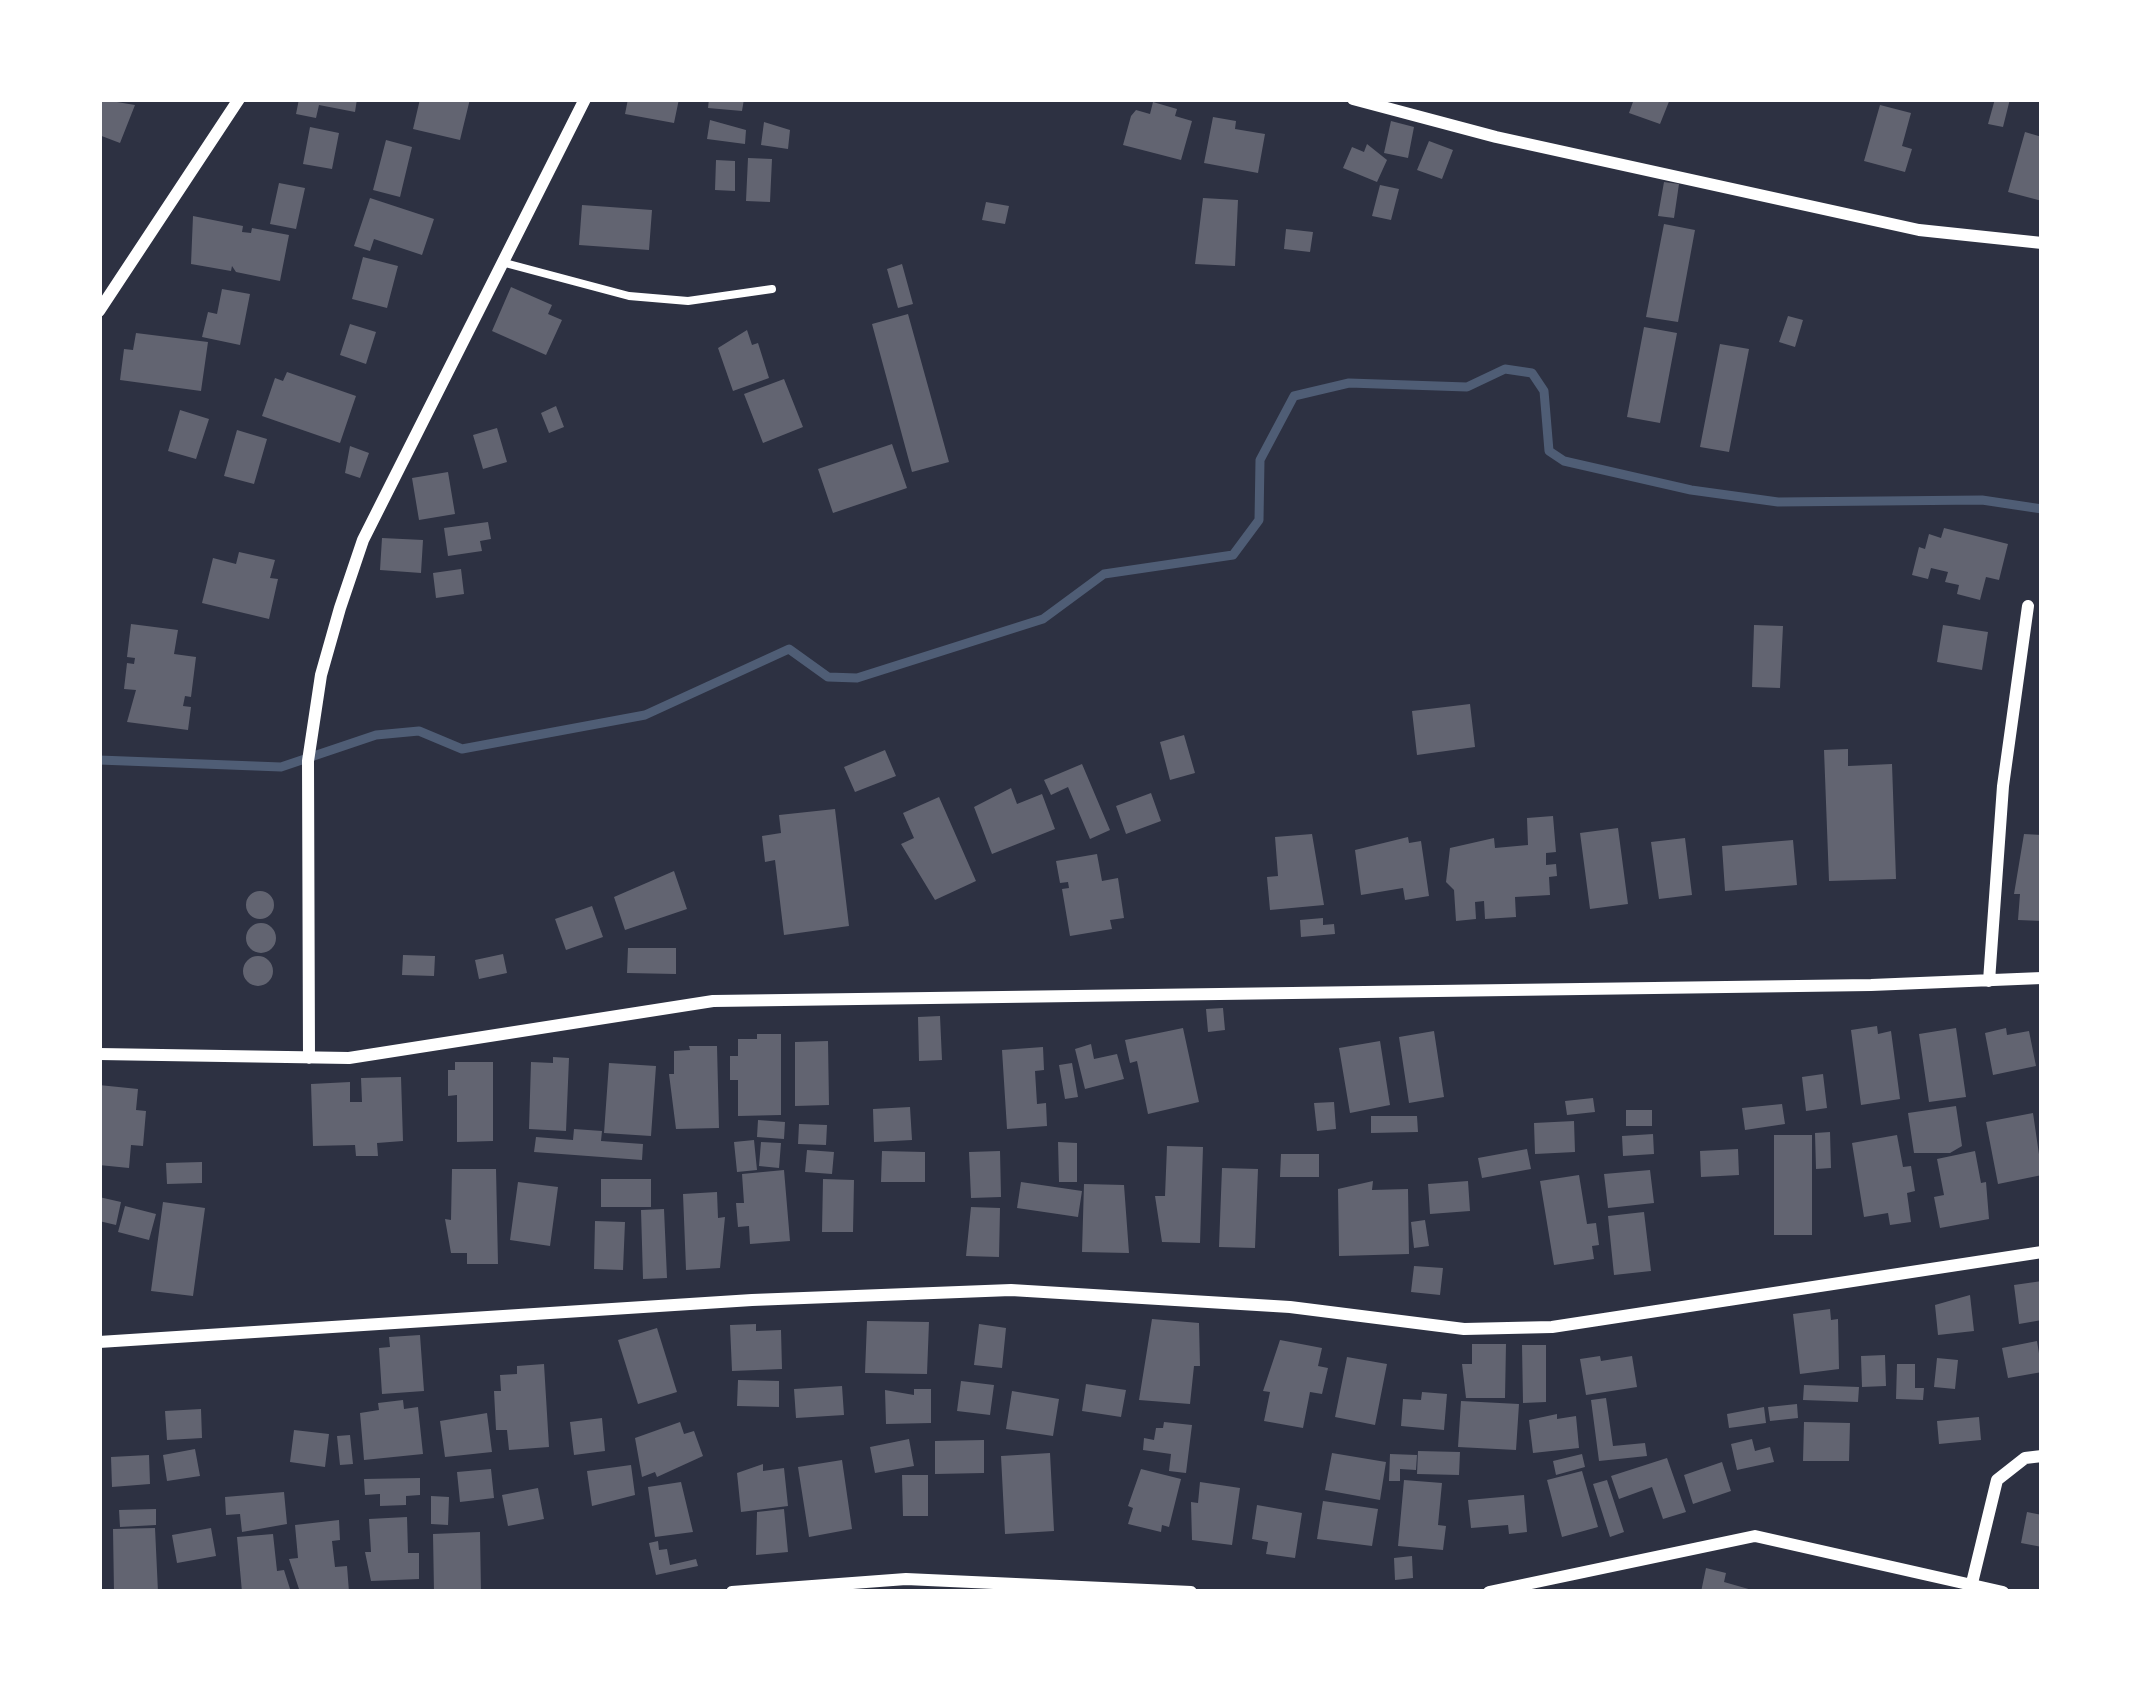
<!DOCTYPE html>
<style>
body{margin:0}
#map{position:relative;width:2141px;height:1691px;overflow:hidden;background:#2d3142;font-family:Roboto,sans-serif}
canvas{display:block}
.frame{position:absolute;inset:0;border:102px solid #fff;pointer-events:none}
</style>
<div id="map">
<canvas width="2141" height="1691"></canvas>
<div class="frame"></div>
</div>
<script>
const ctx = document.querySelector('canvas').getContext('2d');
ctx.lineJoin = 'round';
const toPath = rows => new Path2D(rows.map(r => 'M' + r).join(''));
function trace(path, color, width, dash) { ctx.strokeStyle = color; ctx.lineWidth = width; ctx.lineCap = dash ? 'butt' : 'round'; ctx.setLineDash(dash || []); ctx.stroke(path); }
function fillPath(path, color) { ctx.fillStyle = color; ctx.fill(path, 'evenodd'); }
const stream = toPath([
 [99,760,281,767,376,735,419,731,462,749,645,715,789,649,828,677,857,678,1043,619,1104,574,1233,555,1259,520,1260,460,1294,396,1349,383,1467,387,1505,369,1532,373,1544,391,1549,451,1564,461,1691,490,1778,502,1982,500,2042,509]
]);
const building = toPath([
 [99,99,135,105,120,143,99,135],
 [299,99,357,99,355,112,319,105,316,118,296,114],
 [420,99,470,99,460,140,413,129],
 [628,99,679,99,674,123,625,114],
 [709,99,744,99,742,111,708,108],
 [1634,99,1670,99,1660,124,1629,113],
 [1995,99,2010,99,2003,127,1988,124],
 [1153,102,1177,109,1175,116,1192,121,1181,160,1123,145,1131,116,1136,110,1150,114],
 [1880,105,1911,113,1902,146,1912,149,1905,172,1864,161],
 [1213,117,1236,121,1235,129,1265,134,1258,173,1204,163],
 [710,120,746,130,745,144,707,139],
 [1391,121,1414,127,1408,158,1384,153],
 [764,122,790,130,788,149,761,145],
 [310,127,339,133,332,169,303,164],
 [2025,132,2042,137,2042,201,2008,192],
 [386,140,412,147,400,197,373,190],
 [1429,141,1453,150,1442,179,1417,170],
 [1367,144,1387,160,1377,182,1343,168,1352,147,1364,152],
 [748,158,772,159,770,202,746,201],
 [716,160,735,161,735,191,715,190],
 [1664,182,1679,184,1674,218,1658,216],
 [279,183,305,188,296,229,270,224],
 [1380,185,1399,189,1391,220,1372,216],
 [370,198,434,219,422,255,374,239,370,251,354,246],
 [1203,198,1238,200,1235,266,1195,264],
 [986,202,1009,206,1005,224,982,220],
 [582,205,652,210,649,250,579,245],
 [193,216,243,226,242,232,251,233,252,228,289,235,280,281,236,272,232,266,231,271,191,264],
 [1664,224,1695,230,1678,322,1646,317],
 [1286,229,1313,232,1310,252,1284,249],
 [363,257,398,266,387,308,352,299],
 [902,264,913,304,898,308,887,269],
 [511,287,552,305,548,314,562,320,546,355,492,331],
 [222,289,250,294,240,345,202,337,208,312,217,314],
 [908,314,949,462,912,472,872,324],
 [1788,316,1803,320,1795,347,1779,342],
 [350,324,376,332,366,364,340,355],
 [1644,327,1677,333,1660,423,1627,417],
 [747,330,752,345,758,343,769,378,733,391,718,348],
 [136,333,208,342,201,391,120,380,124,349,133,350],
 [1720,344,1749,349,1729,452,1700,447],
 [287,372,356,396,340,443,262,416,275,378,283,381],
 [784,379,803,427,763,443,744,394],
 [556,406,564,427,549,433,541,413],
 [180,410,209,419,196,459,168,451],
 [497,428,507,462,483,469,473,435],
 [237,430,267,439,254,484,224,476],
 [892,444,907,488,833,513,818,469],
 [350,446,369,453,360,478,345,473],
 [448,472,455,514,419,520,412,478],
 [488,522,491,539,480,541,482,551,448,556,444,528],
 [1944,528,2008,544,1999,580,1986,577,1980,600,1957,594,1959,585,1945,582,1948,572,1931,568,1928,579,1912,575,1919,547,1925,549,1929,534,1941,538],
 [382,538,423,540,421,573,380,570],
 [239,552,275,560,270,578,278,579,269,619,202,603,213,558,236,564],
 [461,569,464,594,436,598,433,573],
 [131,624,178,630,174,654,196,657,191,697,185,696,183,706,191,707,188,730,127,722,136,690,124,689,127,663,134,664,135,658,127,657],
 [1754,625,1783,626,1780,688,1752,687],
 [1943,625,1988,632,1982,670,1937,662],
 [1470,704,1475,747,1417,755,1412,711],
 [1184,735,1195,773,1170,780,1160,742],
 [1848,749,1848,766,1892,764,1896,879,1829,881,1824,750],
 [885,750,896,776,855,792,844,767],
 [1082,764,1110,830,1090,839,1068,787,1051,795,1044,780],
 [1011,788,1017,804,1042,794,1055,829,992,854,974,807],
 [1151,793,1161,821,1126,834,1116,806],
 [939,797,976,881,935,900,901,844,914,838,903,813],
 [835,809,849,926,784,935,775,860,765,862,762,836,781,833,779,815],
 [1553,816,1556,852,1546,853,1546,865,1556,864,1557,876,1549,877,1550,895,1515,897,1516,917,1485,919,1484,901,1475,902,1476,919,1456,921,1454,890,1446,882,1450,848,1494,838,1495,848,1528,845,1527,818],
 [1618,828,1628,904,1590,909,1580,833],
 [1312,834,1324,905,1270,910,1267,877,1278,876,1275,837],
 [2024,834,2042,835,2042,921,2018,920,2020,894,2014,894],
 [1408,837,1409,843,1421,841,1429,896,1405,900,1403,888,1361,895,1355,850],
 [1685,838,1692,895,1659,899,1651,842],
 [1793,840,1797,885,1725,891,1722,846],
 [1097,854,1102,881,1118,878,1124,918,1110,920,1112,929,1070,936,1062,889,1069,888,1068,882,1060,883,1056,861],
 [674,871,687,909,625,930,614,897],
 '246 905a14 14 0 1 1 28 0a14 14 0 1 1-28 0Z',
 [592,906,603,937,566,950,555,919],
 [1323,918,1323,925,1334,924,1335,934,1301,937,1300,920],
 '246 938a15 15 0 1 1 30 0a15 15 0 1 1-30 0Z',
 [628,948,676,948,676,974,627,973],
 [503,954,507,973,479,979,475,960],
 [403,955,435,956,434,976,402,975],
 '243 971a15 15 0 1 1 30 0a15 15 0 1 1-30 0Z',
 [1223,1008,1225,1030,1208,1032,1206,1009],
 [940,1016,942,1060,919,1061,918,1017],
 [1877,1026,1878,1034,1891,1031,1900,1099,1861,1105,1851,1030],
 [1183,1028,1199,1102,1148,1114,1137,1061,1130,1063,1125,1040],
 [1956,1028,1966,1097,1929,1102,1919,1034],
 [2006,1028,2007,1035,2029,1031,2036,1066,1993,1075,1985,1033],
 [1434,1031,1444,1097,1409,1103,1399,1037],
 [757,1034,781,1034,781,1115,738,1116,738,1080,730,1080,730,1056,738,1056,738,1039,757,1039],
 [828,1041,829,1105,795,1106,795,1042],
 [1380,1041,1390,1105,1350,1113,1339,1048],
 [1091,1044,1094,1059,1117,1054,1124,1079,1085,1089,1075,1049],
 [689,1046,717,1046,719,1128,676,1129,669,1074,674,1074,674,1051,690,1050],
 [1043,1047,1044,1070,1035,1071,1037,1104,1046,1103,1047,1126,1007,1129,1002,1050],
 [553,1057,569,1058,566,1131,529,1129,531,1062,553,1063],
 [455,1062,493,1062,493,1141,457,1142,457,1095,448,1096,448,1070,455,1070],
 [609,1063,656,1066,651,1136,604,1133],
 [1072,1063,1078,1097,1065,1099,1059,1065],
 [1823,1074,1827,1108,1806,1111,1802,1077],
 [401,1077,403,1141,377,1143,378,1156,356,1156,355,1145,313,1146,311,1084,350,1082,350,1102,362,1102,361,1078],
 [99,1085,138,1089,136,1110,146,1111,143,1146,131,1145,129,1168,99,1165],
 [1593,1098,1595,1112,1567,1115,1565,1101],
 [1334,1102,1336,1129,1317,1131,1314,1103],
 [1782,1104,1785,1124,1745,1130,1742,1108],
 [1956,1106,1962,1146,1950,1153,1914,1153,1908,1113],
 [910,1107,912,1140,874,1142,873,1109],
 [1626,1110,1652,1110,1652,1126,1626,1126],
 [2033,1113,2042,1175,1998,1184,1986,1122],
 [1371,1116,1417,1116,1418,1132,1371,1133],
 [758,1120,785,1122,784,1139,757,1137],
 [1574,1121,1575,1152,1535,1154,1534,1123],
 [799,1124,827,1125,826,1145,798,1144],
 [574,1129,602,1131,601,1141,643,1144,642,1160,534,1152,536,1137,573,1140],
 [1830,1132,1831,1168,1816,1169,1815,1133],
 [1653,1134,1654,1154,1623,1156,1622,1136],
 [1774,1135,1812,1135,1812,1235,1774,1235],
 [1897,1135,1903,1167,1911,1166,1915,1191,1907,1193,1911,1222,1890,1225,1888,1213,1864,1217,1852,1143],
 [754,1140,757,1170,737,1172,734,1142],
 [761,1142,781,1143,779,1168,759,1166],
 [1058,1142,1077,1143,1077,1182,1059,1182],
 [1167,1146,1203,1147,1200,1243,1162,1242,1155,1196,1165,1196],
 [1527,1149,1531,1169,1482,1178,1478,1158],
 [1738,1149,1739,1175,1701,1177,1700,1151],
 [807,1150,834,1152,832,1174,805,1172],
 [882,1151,925,1152,925,1182,881,1182],
 [1000,1151,1001,1197,971,1198,969,1152],
 [1975,1151,1981,1183,1986,1182,1989,1219,1940,1228,1934,1197,1944,1195,1937,1159],
 [1281,1154,1319,1154,1319,1177,1280,1177],
 [202,1162,202,1183,167,1184,166,1163],
 [1222,1168,1258,1169,1255,1248,1219,1247],
 [452,1169,496,1169,498,1264,467,1264,467,1253,451,1253,445,1219,451,1220],
 [784,1170,790,1241,750,1244,749,1226,738,1227,736,1203,744,1203,742,1174],
 [1650,1170,1654,1203,1608,1208,1604,1174],
 [1579,1175,1587,1224,1596,1223,1599,1245,1592,1246,1594,1259,1554,1265,1540,1181],
 [601,1179,651,1179,651,1207,601,1207],
 [823,1179,854,1180,853,1232,822,1232],
 [1373,1181,1372,1190,1408,1189,1409,1254,1339,1256,1338,1189],
 [1468,1181,1470,1211,1430,1214,1428,1184],
 [518,1182,558,1187,550,1246,510,1240],
 [1021,1182,1082,1191,1078,1217,1017,1208],
 [1084,1184,1124,1185,1129,1253,1082,1252],
 [717,1192,718,1218,725,1217,720,1268,686,1270,683,1194],
 [99,1197,121,1202,116,1225,99,1221],
 [163,1202,205,1208,193,1296,151,1291],
 [125,1206,156,1214,149,1240,118,1232],
 [971,1207,1000,1208,999,1257,966,1256],
 [664,1209,667,1278,643,1279,641,1210],
 [1644,1212,1651,1271,1614,1275,1608,1216],
 [1425,1220,1429,1246,1414,1248,1411,1222],
 [595,1221,625,1222,623,1270,594,1269],
 [1414,1266,1443,1268,1440,1295,1411,1292],
 [2042,1281,2042,1320,2019,1324,2014,1285],
 [1970,1295,1974,1331,1938,1335,1935,1305],
 [1830,1309,1831,1320,1838,1319,1839,1369,1800,1374,1793,1314],
 [1152,1319,1199,1323,1200,1366,1194,1366,1190,1404,1139,1400],
 [867,1321,929,1322,927,1374,865,1373],
 [756,1324,756,1331,781,1330,782,1369,732,1371,730,1325],
 [979,1324,1006,1328,1002,1368,974,1365],
 [657,1328,677,1392,638,1404,618,1340],
 [420,1335,424,1391,382,1394,379,1348,390,1347,389,1337],
 [1280,1340,1322,1348,1318,1366,1328,1368,1322,1394,1310,1392,1303,1428,1264,1421,1270,1392,1263,1391],
 [2037,1341,2042,1372,2008,1378,2002,1348],
 [1472,1344,1506,1344,1505,1398,1466,1398,1462,1364,1472,1364],
 [1522,1345,1546,1345,1546,1402,1523,1403],
 [1885,1355,1886,1386,1862,1387,1861,1356],
 [1600,1356,1601,1361,1632,1356,1637,1387,1586,1395,1580,1359],
 [1347,1357,1387,1364,1375,1425,1335,1417],
 [1937,1358,1958,1360,1955,1389,1934,1387],
 [544,1364,549,1447,509,1450,507,1430,496,1430,494,1391,501,1391,500,1375,517,1374,517,1366],
 [1897,1364,1915,1364,1915,1388,1924,1388,1923,1400,1896,1399],
 [738,1380,779,1381,779,1407,737,1406],
 [961,1381,994,1385,990,1415,957,1411],
 [1086,1384,1126,1390,1121,1417,1082,1411],
 [1804,1385,1859,1387,1858,1402,1803,1400],
 [842,1386,844,1415,796,1418,794,1389],
 [914,1389,931,1389,931,1423,886,1424,885,1390,914,1395],
 [1012,1391,1059,1399,1053,1436,1006,1429],
 [1422,1392,1447,1394,1444,1430,1401,1426,1403,1399,1421,1400],
 [1606,1398,1613,1446,1645,1443,1647,1456,1599,1461,1591,1400],
 [403,1400,404,1409,418,1407,423,1454,364,1460,360,1413,379,1410,378,1403],
 [1461,1401,1519,1404,1516,1450,1458,1447],
 [1797,1404,1798,1418,1770,1421,1768,1407],
 [1764,1407,1766,1423,1729,1428,1727,1414],
 [201,1409,202,1438,167,1440,165,1411],
 [487,1413,492,1452,445,1457,440,1421],
 [1557,1414,1557,1419,1576,1416,1579,1448,1533,1453,1529,1420],
 [1979,1417,1981,1440,1939,1444,1937,1421],
 [602,1418,605,1451,574,1455,570,1422],
 [680,1422,684,1434,694,1431,703,1456,657,1477,655,1472,642,1477,635,1438],
 [1164,1422,1192,1425,1186,1473,1169,1471,1171,1454,1143,1450,1144,1438,1154,1440,1156,1428,1163,1428],
 [1804,1422,1850,1423,1849,1461,1803,1461],
 [294,1430,329,1434,325,1467,290,1462],
 [350,1435,353,1464,340,1465,337,1436],
 [909,1439,914,1466,875,1473,870,1447],
 [1752,1439,1755,1451,1770,1447,1774,1462,1737,1470,1731,1444],
 [984,1440,984,1473,935,1474,935,1441],
 [195,1449,200,1476,167,1481,163,1455],
 [1418,1451,1460,1452,1459,1475,1417,1474],
 [1050,1453,1054,1531,1005,1534,1001,1456],
 [1332,1453,1386,1462,1380,1500,1325,1490],
 [1390,1454,1417,1455,1416,1470,1400,1469,1400,1481,1389,1481],
 [1582,1454,1585,1467,1556,1475,1553,1461],
 [149,1455,150,1484,112,1487,111,1457],
 [1667,1458,1686,1512,1663,1519,1652,1487,1619,1499,1611,1476],
 [842,1460,852,1529,809,1537,798,1467],
 [1722,1462,1731,1491,1693,1504,1684,1475],
 [763,1464,763,1471,784,1468,788,1506,741,1512,737,1473],
 [631,1465,635,1495,592,1506,587,1471],
 [491,1469,494,1498,460,1502,457,1472],
 [1141,1469,1181,1479,1169,1527,1162,1525,1161,1532,1128,1524,1133,1508,1128,1506],
 [1582,1471,1598,1527,1562,1537,1547,1480],
 [902,1475,928,1475,928,1516,903,1516],
 [420,1478,420,1495,406,1496,406,1505,380,1506,380,1494,365,1495,364,1479],
 [1404,1480,1442,1483,1438,1525,1446,1526,1443,1550,1398,1546],
 [1607,1480,1624,1532,1610,1537,1593,1484],
 [681,1482,693,1532,655,1537,648,1487],
 [1200,1482,1240,1488,1232,1545,1192,1540,1191,1502,1198,1503],
 [538,1488,544,1519,508,1526,502,1495],
 [284,1492,287,1524,242,1532,240,1514,226,1515,225,1497],
 [1524,1495,1527,1532,1509,1534,1508,1525,1471,1528,1468,1500],
 [431,1496,449,1497,448,1525,431,1524],
 [1323,1501,1378,1509,1372,1546,1317,1539],
 [1257,1505,1302,1513,1295,1558,1266,1554,1268,1542,1252,1539],
 [156,1509,156,1525,120,1527,119,1510],
 [784,1509,788,1552,756,1555,757,1512],
 [2027,1512,2042,1515,2042,1547,2021,1543],
 [407,1517,408,1553,419,1553,419,1579,371,1581,365,1552,371,1552,369,1519],
 [339,1520,340,1540,332,1541,335,1567,347,1566,349,1592,300,1592,289,1559,298,1558,295,1525],
 [155,1528,158,1592,114,1592,113,1529],
 [211,1528,216,1556,177,1563,172,1535],
 [480,1532,481,1592,434,1592,433,1534],
 [273,1534,277,1571,284,1570,291,1592,242,1592,237,1537],
 [658,1541,659,1550,667,1549,670,1565,696,1559,698,1566,656,1575,649,1543],
 [1412,1556,1413,1578,1395,1580,1394,1558],
 [1706,1568,1726,1573,1724,1582,1759,1592,1701,1592]
]);
const service = toPath([
 [505,263,629,296,688,301,772,289]
]);
const minor = toPath([
 [1353,99,1496,137,1919,230,2042,243],
 [99,311,239,99],
 [1989,981,2003,786,2028,606],
 [99,1054,349,1058,713,1001,1871,985,2042,978],
 [309,1058,308,761,321,675,340,608,363,540,585,99],
 [99,1342,752,1300,1011,1290,1290,1307,1464,1329,1552,1327,2042,1252],
 [1972,1583,1997,1480,2025,1458,2042,1456],
 [732,1592,906,1579,1191,1592],
 [1489,1592,1755,1536,2003,1592]
]);
trace(stream, '#4f5d75', 9);
fillPath(building, '#626471');
trace(service, '#fff', 8);
trace(minor, '#fff', 12);
</script>
